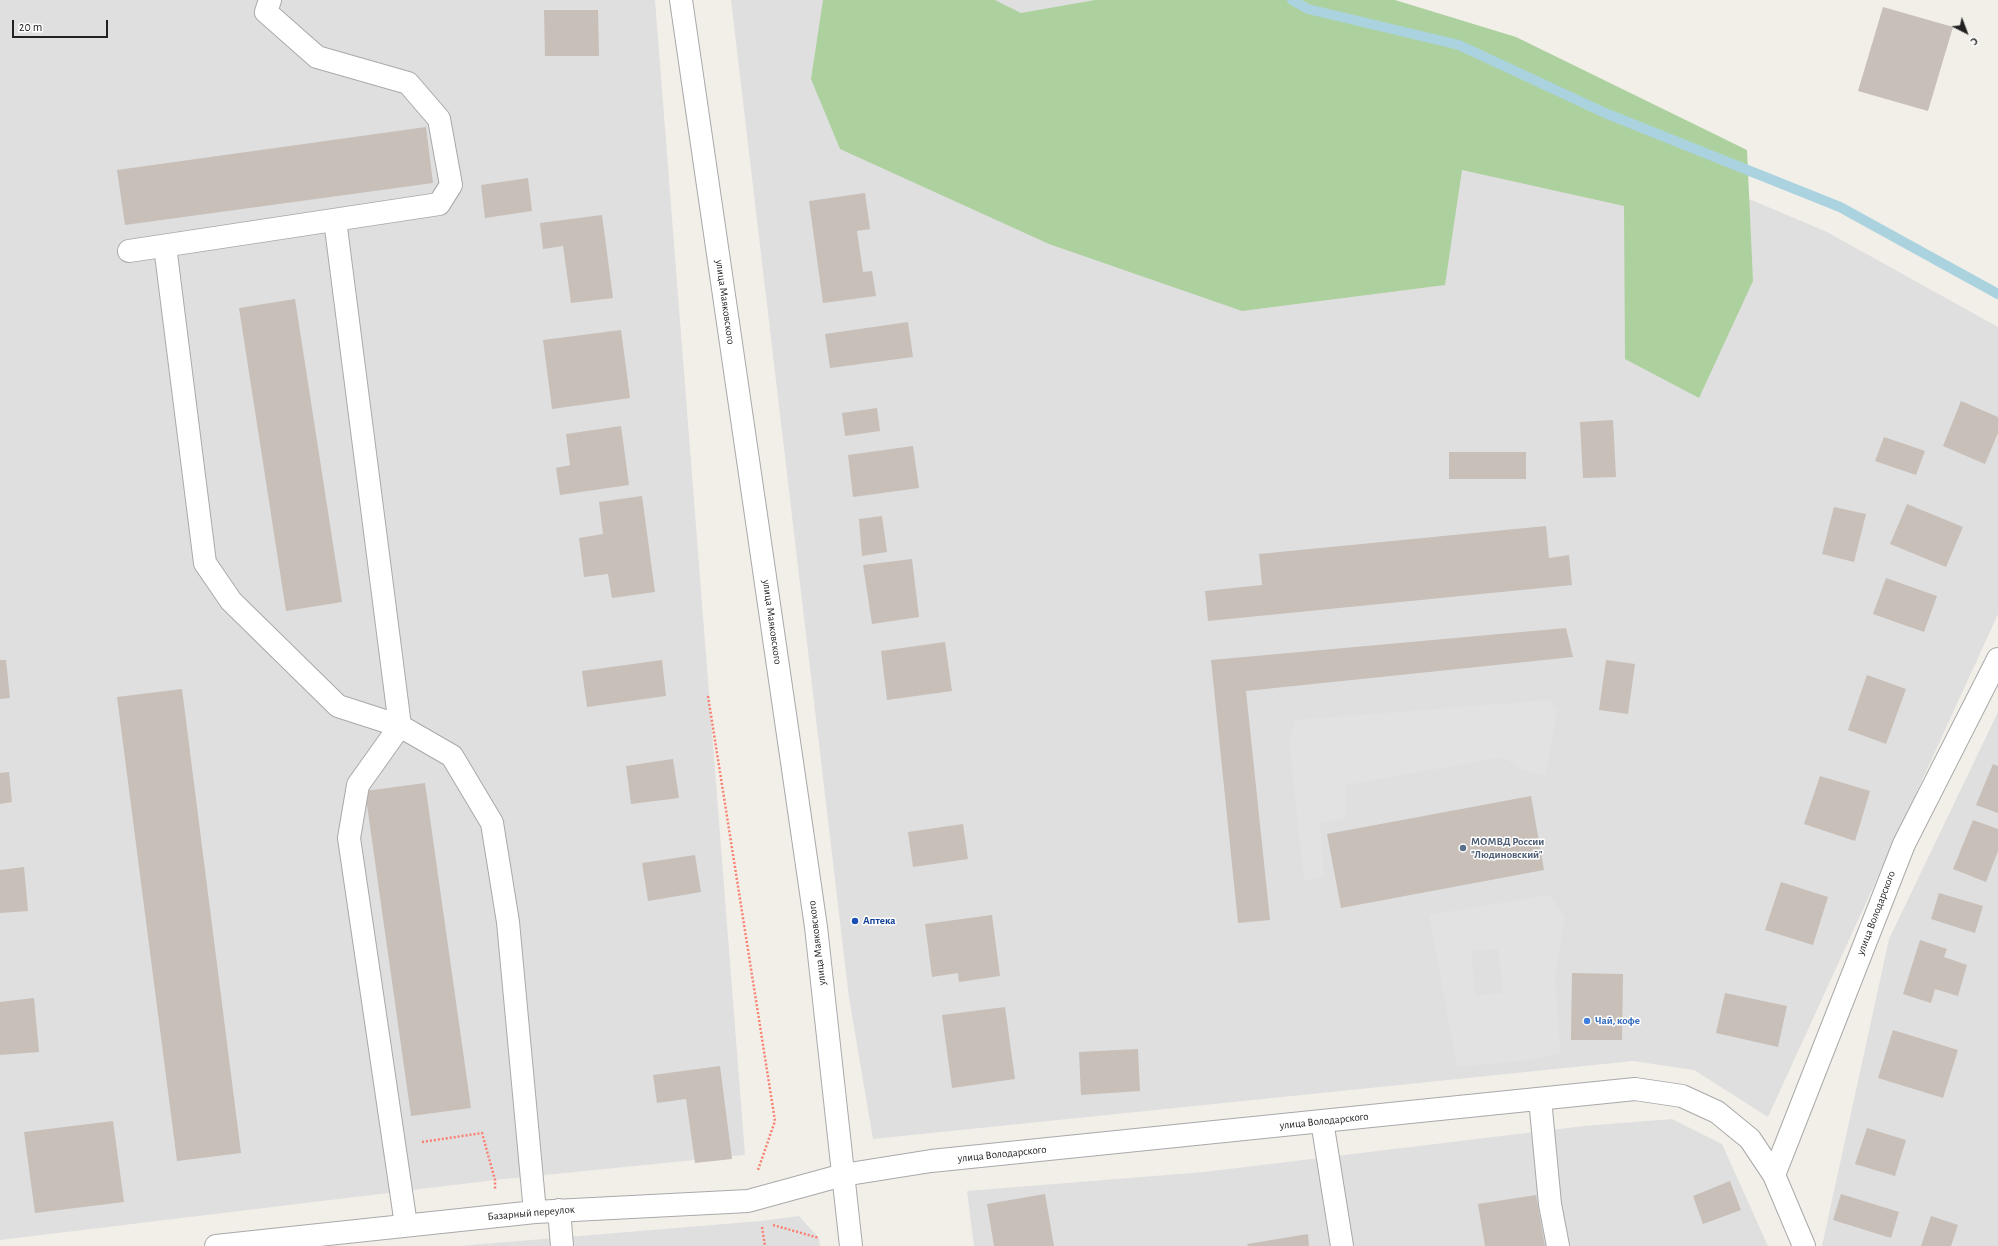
<!DOCTYPE html>
<meta charset="utf-8">
<style>
body{margin:0}
#map{position:relative;width:1998px;height:1246px;overflow:hidden;background:#f2efe9;font-family:"Alegreya Sans",sans-serif}
canvas{display:block}
.north{position:absolute;left:1946px;top:12px;width:40px;height:40px;-webkit-text-stroke:3px #fff;paint-order:stroke;rotate:138deg;font-size:11px;font-weight:700;line-height:16px;text-align:center;color:#222}
.north::after{content:'';display:block;margin:auto;width:14px;height:18px;background:#222;clip-path:polygon(50% 0,100% 100%,50% 72%,0 100%)}
.scale{position:absolute;left:12px;top:20px;width:96px;height:18px;box-sizing:border-box;border:2px solid #222;border-top:0;padding-left:5px;font-size:12px;line-height:14px;white-space:nowrap;color:#222;-webkit-text-stroke:3px #fff;paint-order:stroke}
</style>
<div id="map">
<canvas width="1998" height="1246"></canvas>
<div class="north">С</div>
<div class="scale">20 m</div>
</div>
<script>
const ctx = document.querySelector('canvas').getContext('2d');
ctx.lineJoin = 'round';
function fillPath(path, color) { ctx.fillStyle = color; ctx.fill(path, 'evenodd'); }
const toPath = rows => new Path2D(rows.map(r => 'M' + r).join(''));
function trace(path, color, width, dash) { ctx.strokeStyle = color; ctx.lineWidth = width; ctx.lineCap = dash ? 'butt' : 'round'; ctx.setLineDash(dash || []); ctx.stroke(path); }
function label(font, color, halo, rows, align = 'center') {
  ctx.font = font + ' "Alegreya Sans",sans-serif'; ctx.lineWidth = 3; ctx.setLineDash([]); ctx.textBaseline = 'middle'; ctx.strokeStyle = halo; ctx.fillStyle = color; for (const [text, x, y, turn = 0] of rows) {
    ctx.save(); ctx.translate(x, y); ctx.rotate((+turn || 0) * Math.PI / 180); ctx.textAlign = isNaN(turn) ? turn : align; if (halo) ctx.strokeText(text, 0, 0); ctx.fillText(text, 0, 0); ctx.restore();
  }
}
const residential = toPath([
 [0,0,655,0,745,1155,495,1180,0,1240],
 [731,0,1132,0,1450,72,1827,232,1998,327,1998,614,1768,1117,1694,1070,1633,1061,873,1139,849,998],
 [1998,712,1998,1246,1822,1246,1889,939],
 [1672,1119,1722,1144,1768,1246,974,1246,967,1191,1204,1172,1584,1126],
 [799,1216,819,1238,820,1246,458,1246,761,1221]
]);
const forest = toPath([
 [823,0,995,0,1021,13,1095,0,1395,0,1516,37,1747,150,1753,281,1699,398,1625,359,1624,206,1462,170,1445,285,1242,311,1049,244,840,149,811,79]
]);
const parking = toPath([
 [1550,700,1557,710,1546,776,1523,770,1503,757,1346,785,1346,818,1320,823,1324,877,1304,880,1289,742,1295,720],
 [1549,895,1565,917,1555,976,1560,1053,1529,1060,1457,1067,1429,915],
 [1498,949,1503,993,1475,996,1471,951]
]);
const stream = toPath([
 [1292,0,1308,9,1459,45,1605,113,1840,207,1998,294]
]);
const building = toPath([
 [1883,7,1953,27,1928,111,1858,91],
 [544,10,598,10,599,56,545,56],
 [426,127,433,183,125,225,117,170],
 [528,178,532,211,485,218,481,185],
 [865,193,870,229,857,231,863,272,872,271,876,296,823,303,809,201],
 [602,215,613,298,571,303,563,246,543,249,540,223],
 [295,299,342,602,286,611,239,308],
 [908,322,913,357,830,368,825,334],
 [621,330,630,398,552,409,543,340],
 [1961,401,1998,417,1998,433,1985,464,1943,446],
 [877,408,880,431,845,436,842,413],
 [1613,420,1616,477,1583,478,1580,422],
 [621,426,629,485,560,495,556,468,570,465,566,434],
 [1884,437,1925,451,1916,475,1875,461],
 [913,446,919,488,853,497,848,455],
 [1449,452,1526,452,1526,479,1449,479],
 [642,496,655,592,612,598,608,574,584,577,579,538,603,534,599,502],
 [1907,504,1963,527,1946,567,1890,544],
 [1834,507,1866,514,1854,562,1822,554],
 [882,516,887,552,862,556,859,519],
 [1546,526,1549,558,1569,555,1572,585,1208,621,1205,591,1262,585,1259,554],
 [912,559,919,617,872,624,863,565],
 [1886,578,1937,596,1924,632,1873,614],
 [1566,628,1573,657,1246,691,1270,920,1238,923,1211,660],
 [945,642,952,691,887,700,881,651],
 [0,660,6,660,10,698,0,699],
 [662,660,666,696,587,707,582,671],
 [1606,660,1635,664,1628,714,1599,710],
 [1867,675,1906,689,1886,744,1848,730],
 [182,689,241,1153,177,1161,117,697],
 [673,759,679,798,631,804,626,766],
 [1993,764,1998,766,1998,813,1976,805],
 [9,772,12,802,0,804,0,773],
 [1820,776,1870,791,1855,841,1804,824],
 [425,783,471,1108,411,1116,365,791],
 [1531,796,1544,870,1341,908,1327,834],
 [1973,820,1998,829,1998,851,1986,882,1953,869],
 [963,824,968,859,913,867,908,832],
 [695,855,701,892,648,901,642,863],
 [24,867,28,911,0,913,0,870],
 [1781,882,1828,897,1813,945,1765,930],
 [1939,893,1983,906,1975,933,1931,919],
 [992,915,1000,976,959,982,958,973,932,977,925,924],
 [1920,940,1947,949,1944,957,1967,965,1958,996,1935,989,1931,1003,1903,994],
 [1572,973,1623,974,1622,1040,1571,1040],
 [1725,993,1787,1006,1778,1047,1716,1033],
 [34,998,39,1052,0,1055,0,1002],
 [1005,1007,1015,1079,952,1088,942,1015],
 [1893,1030,1958,1050,1943,1098,1878,1078],
 [1138,1049,1140,1091,1081,1095,1079,1052],
 [720,1066,732,1159,695,1163,686,1099,657,1103,653,1075],
 [113,1121,124,1202,35,1213,24,1132],
 [1867,1128,1906,1140,1895,1176,1855,1164],
 [1730,1181,1741,1210,1703,1224,1693,1196],
 [1045,1194,1054,1246,994,1246,987,1204],
 [1841,1194,1899,1212,1891,1238,1833,1220],
 [1536,1195,1545,1246,1485,1246,1478,1204],
 [1931,1216,1958,1225,1951,1246,1921,1246],
 [1308,1234,1309,1246,1248,1246,1247,1244]
]);
const path = toPath([
 [708,696,775,1121,758,1170],
 [422,1142,482,1133,495,1180,495,1189],
 [773,1225,819,1238],
 [762,1227,765,1246]
]);
const minor = toPath([
 [681,0,816,927,851,1246],
 [335,220,400,726,358,785,349,838,406,1225],
 [165,246,205,563,231,601,338,706,400,726,452,756,492,823,508,922,535,1212],
 [129,251,439,204,451,185,439,119,408,83,317,57,266,12,270,0],
 [1540,1099,1550,1204,1558,1246],
 [1322,1121,1342,1246],
 [1774,1175,1904,844,1998,659],
 [559,1210,562,1246],
 [216,1246,535,1212,748,1201,843,1175,931,1161,1635,1089,1682,1096,1717,1112,1750,1139,1774,1175,1804,1246]
]);
const markers = [
 [1463,848,4,"#5c6f8a"],
 [855,921,4,"#1a4fb4"],
 [1587,1021,4,"#3f7fe0"]
];
const streetNames = [
 ["улица Маяковского",725,302,82],
 ["улица Маяковского",772,622,82],
 ["улица Володарского",1876,913,-69],
 ["улица Маяковского",817,943,-97],
 ["улица Володарского",1324,1121,-6],
 ["улица Володарского",1002,1154,-6],
 ["Базарный переулок",531,1213,-5]
];
const serviceNames = [
 ["МОМВД России",1471,842],
 ["\"Людиновский\"",1471,855]
];
const transitNames = [
 ["Аптека",863,921]
];
const shopNames = [
 ["Чай, кофе",1595,1021]
];
fillPath(residential, '#e0dfdf');
fillPath(forest, '#add19e');
fillPath(parking, '#e2e2e2');
trace(stream, '#aad3df', 10);
fillPath(building, '#c7bfb8');
trace(minor, '#a9a9a9', 24);
trace(path, '#fa8072', 2.5, [2, 2]);
trace(minor, '#fff', 22);
for (const [x, y, r, color] of markers) { const dot = new Path2D(); dot.arc(x, y, r, 0, 2 * Math.PI); ctx.fillStyle = color; ctx.fill(dot); trace(dot, '#fff', 1.5); }
label('11px', '#222', '#fff', streetNames);
label('bold 11px', '#4e5e75', '#fff', serviceNames, 'left');
label('bold 11px', '#164399', '#fff', transitNames, 'left');
label('bold 11px', '#366cbe', '#fff', shopNames, 'left');
</script>
